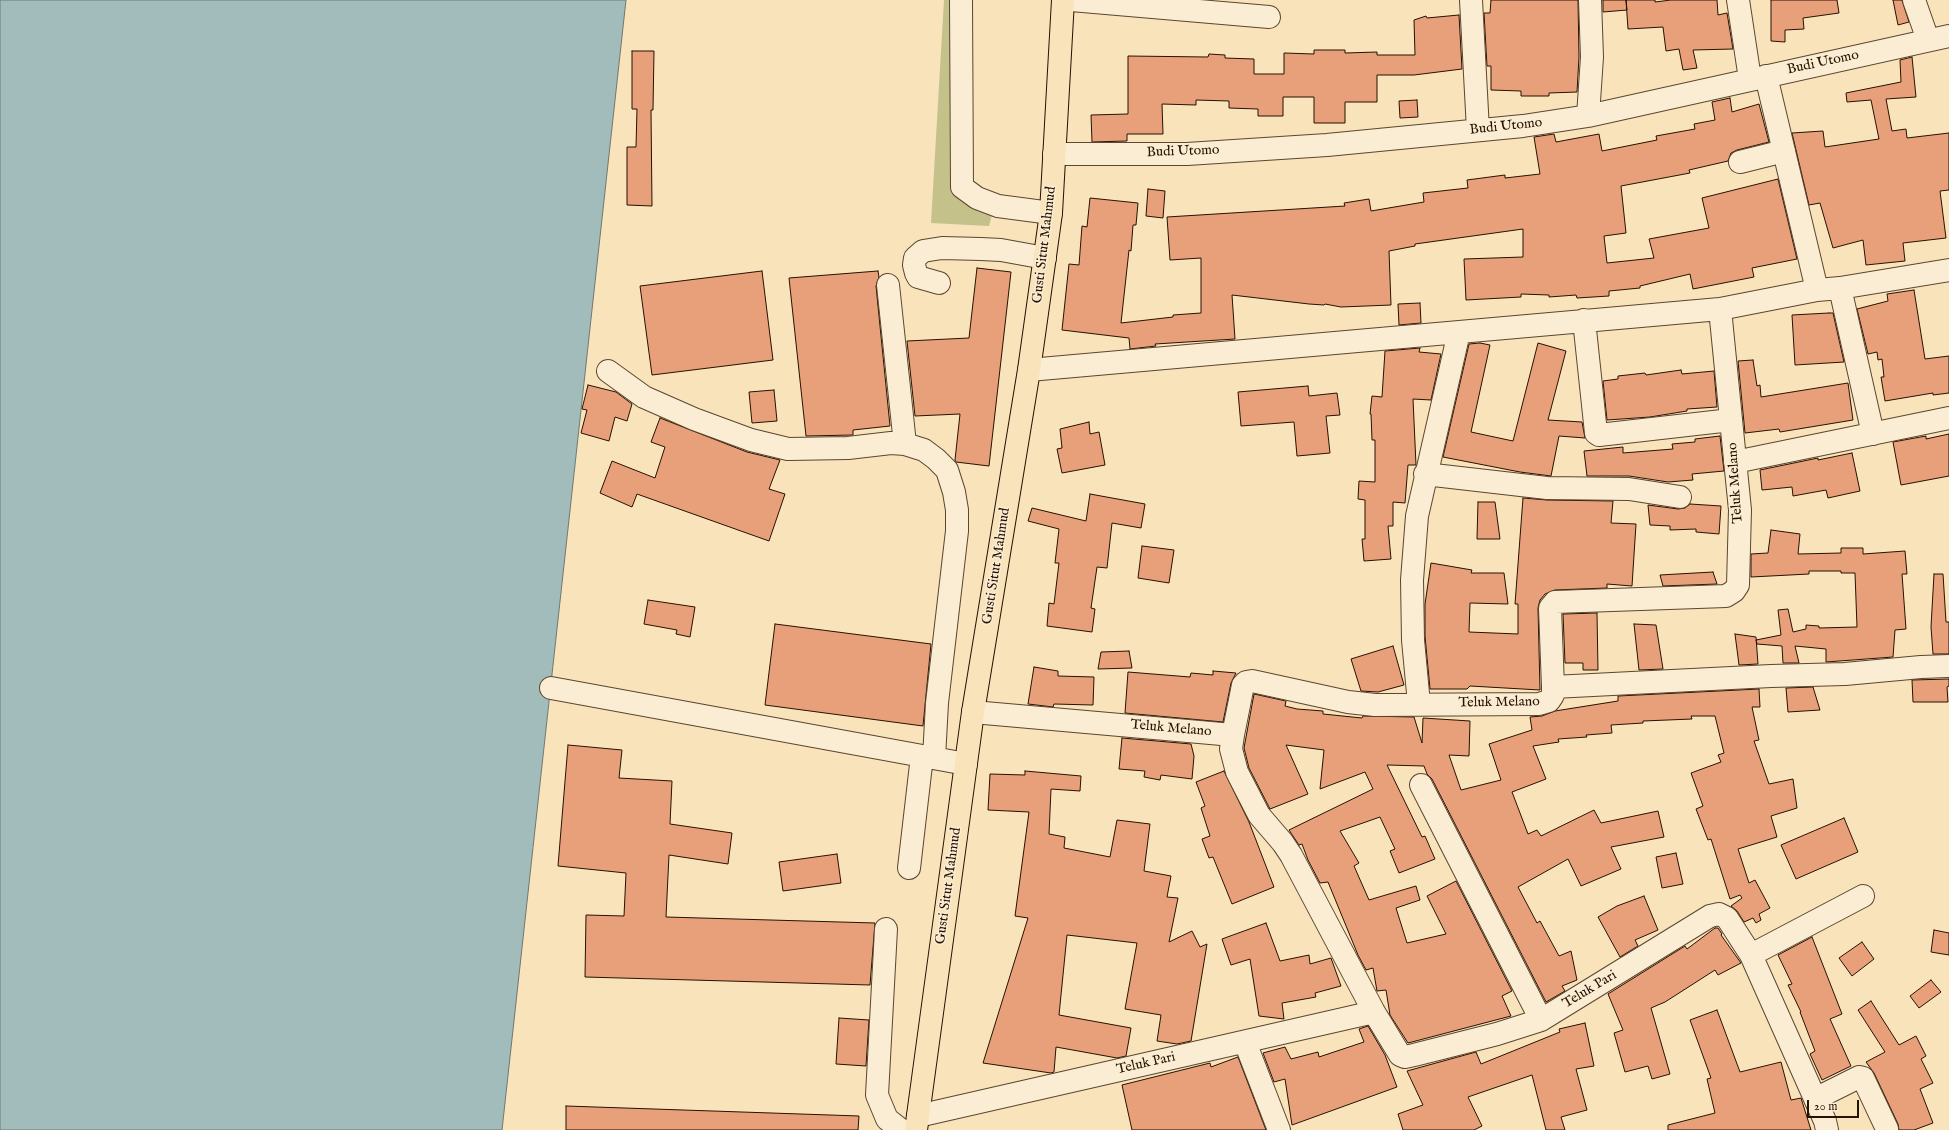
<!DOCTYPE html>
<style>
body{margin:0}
#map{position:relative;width:1949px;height:1130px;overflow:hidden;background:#f8e3bb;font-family:"IM FELL English",serif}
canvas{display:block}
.scale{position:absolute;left:1807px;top:1100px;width:52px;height:18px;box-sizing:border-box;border:2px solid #271100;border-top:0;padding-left:5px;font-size:12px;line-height:14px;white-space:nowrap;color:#271100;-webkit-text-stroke:3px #faedd3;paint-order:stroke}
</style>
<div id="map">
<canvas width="1949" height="1130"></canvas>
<div class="scale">20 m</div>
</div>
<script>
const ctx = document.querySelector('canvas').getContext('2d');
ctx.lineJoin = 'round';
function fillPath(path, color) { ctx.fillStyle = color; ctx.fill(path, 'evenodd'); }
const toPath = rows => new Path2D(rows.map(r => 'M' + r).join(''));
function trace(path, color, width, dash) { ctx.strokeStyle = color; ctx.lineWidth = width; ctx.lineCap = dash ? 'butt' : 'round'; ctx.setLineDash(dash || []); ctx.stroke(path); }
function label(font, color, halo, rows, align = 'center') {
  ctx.font = font + ' "IM FELL English",serif'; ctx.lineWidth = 3; ctx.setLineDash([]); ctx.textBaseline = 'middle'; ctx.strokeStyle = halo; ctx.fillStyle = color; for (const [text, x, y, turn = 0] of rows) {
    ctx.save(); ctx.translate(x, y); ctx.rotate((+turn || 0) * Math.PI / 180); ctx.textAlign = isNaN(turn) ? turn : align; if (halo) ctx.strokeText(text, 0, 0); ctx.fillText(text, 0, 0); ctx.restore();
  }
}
const green = toPath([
 [944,0,958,0,957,192,993,211,989,226,931,223]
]);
const water = toPath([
 [0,0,626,0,502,1130,0,1130,0,0]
]);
const building = toPath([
 [1491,0,1578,0,1579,57,1577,92,1549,93,1549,96,1521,96,1521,91,1491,90,1491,66,1487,66,1484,13,1490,13,1491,0],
 [1603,0,1626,0,1627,10,1603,12,1603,0],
 [1626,0,1655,0,1655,2,1671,0,1717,0,1718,15,1727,13,1733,49,1693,50,1697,68,1683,70,1679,49,1666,51,1663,27,1628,29,1626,0],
 [1771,0,1837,0,1839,13,1803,18,1804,29,1785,30,1785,42,1771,41,1771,0],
 [1893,0,1902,0,1909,22,1898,25,1893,0],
 [1459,15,1462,69,1414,75,1377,75,1377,102,1345,102,1345,123,1314,123,1314,97,1283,97,1283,116,1258,116,1258,109,1229,108,1229,101,1196,100,1196,105,1162,104,1163,134,1127,134,1127,141,1092,142,1091,115,1128,114,1128,56,1208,57,1209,54,1225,55,1225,58,1254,59,1254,74,1284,74,1284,53,1314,54,1314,50,1345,50,1345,53,1377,52,1377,55,1415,55,1414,20,1426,16,1427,18,1459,15],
 [632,51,654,51,653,110,651,110,652,206,627,205,627,147,636,147,637,109,632,109,632,51],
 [1912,57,1916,97,1886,99,1892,131,1906,129,1907,138,1949,133,1949,190,1940,191,1946,238,1903,243,1905,261,1866,265,1863,240,1833,248,1820,203,1809,205,1792,133,1823,131,1825,147,1879,139,1871,100,1847,102,1846,93,1901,82,1900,60,1912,57],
 [1730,98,1732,112,1759,104,1769,142,1737,150,1731,153,1728,161,1689,170,1690,173,1621,186,1626,233,1604,236,1607,263,1654,258,1649,239,1709,228,1702,198,1778,179,1797,259,1752,268,1754,277,1693,289,1690,274,1640,286,1640,288,1609,291,1609,296,1577,298,1576,295,1549,297,1549,295,1521,294,1521,297,1466,300,1464,259,1523,257,1523,229,1415,244,1415,246,1389,251,1391,305,1341,307,1325,304,1324,305,1309,304,1232,295,1235,339,1155,344,1156,346,1130,349,1129,338,1062,330,1069,264,1079,265,1082,226,1087,227,1090,198,1138,203,1136,225,1133,225,1131,251,1129,250,1121,323,1173,317,1173,315,1201,313,1201,258,1170,260,1167,217,1345,206,1344,203,1369,199,1371,211,1424,202,1423,193,1468,188,1467,180,1505,175,1505,178,1540,174,1534,137,1554,134,1556,142,1599,134,1602,151,1657,140,1656,136,1695,129,1694,124,1715,120,1712,102,1730,98],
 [1417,100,1418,117,1400,118,1399,101,1417,100],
 [1148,189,1165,191,1163,218,1146,216,1148,189],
 [977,268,1011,272,989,466,956,462,955,460,960,414,915,416,907,341,969,338,977,268],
 [762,271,773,360,652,375,640,286,762,271],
 [878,271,879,277,876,286,890,426,853,430,853,435,806,436,789,278,878,271],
 [1914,290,1925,359,1949,356,1949,393,1933,395,1933,393,1885,401,1881,377,1884,377,1882,359,1878,360,1877,352,1868,354,1857,309,1888,301,1887,294,1914,290],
 [1420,303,1421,323,1399,325,1398,304,1420,303],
 [1829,313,1833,313,1844,362,1795,365,1792,315,1829,313],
 [1480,343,1490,345,1471,432,1513,441,1538,343,1566,351,1548,420,1582,422,1585,438,1559,436,1551,476,1520,472,1443,457,1469,344,1480,343],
 [1420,348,1419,352,1441,354,1431,400,1413,399,1416,465,1408,465,1405,503,1393,502,1393,526,1388,526,1391,559,1364,561,1362,539,1365,539,1365,500,1358,499,1359,481,1375,482,1375,440,1372,440,1371,414,1370,414,1372,396,1382,397,1385,351,1420,348],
 [1753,360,1757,386,1760,385,1761,397,1848,383,1853,420,1780,432,1779,429,1745,433,1738,361,1753,360],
 [1681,370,1682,374,1714,371,1717,407,1687,409,1687,411,1650,417,1607,420,1603,381,1618,379,1618,376,1645,373,1646,375,1681,370],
 [588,385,616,392,632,404,627,421,615,417,609,441,581,433,587,410,582,409,588,385],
 [1308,386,1309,396,1337,393,1340,415,1326,416,1330,453,1297,456,1294,422,1241,426,1238,392,1308,386],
 [774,390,777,421,752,423,749,392,774,390],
 [660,418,747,452,780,460,769,489,785,494,769,541,637,494,632,507,600,493,612,461,655,478,665,447,651,442,660,418],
 [1089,422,1090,434,1099,432,1105,465,1062,473,1057,449,1062,448,1060,429,1089,422],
 [1949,434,1949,476,1901,485,1893,442,1926,436,1926,439,1949,434],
 [1720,436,1724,471,1692,474,1693,480,1668,482,1629,476,1587,476,1584,451,1623,447,1623,453,1673,449,1672,444,1695,442,1695,439,1720,436],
 [1852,453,1860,491,1828,498,1826,490,1793,496,1792,487,1762,490,1760,470,1818,458,1818,460,1852,453],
 [1090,494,1145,504,1141,528,1112,523,1107,568,1097,567,1091,608,1095,609,1092,632,1047,626,1049,603,1054,604,1059,563,1055,563,1059,529,1028,521,1032,508,1086,521,1090,494],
 [1523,498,1547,500,1613,501,1611,523,1636,524,1632,586,1607,584,1607,588,1555,590,1545,594,1540,600,1538,608,1540,690,1470,686,1467,689,1430,689,1425,636,1425,604,1431,563,1472,570,1471,573,1504,573,1508,604,1470,603,1469,632,1518,634,1518,604,1515,604,1523,498],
 [1478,502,1495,502,1500,539,1477,539,1478,502],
 [1690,504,1721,506,1719,534,1696,532,1696,529,1670,530,1670,526,1650,525,1648,505,1678,509,1685,508,1690,504],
 [1771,530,1800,534,1798,554,1841,553,1841,548,1863,548,1863,554,1905,551,1907,574,1902,574,1906,629,1895,630,1893,657,1826,662,1826,649,1795,646,1799,663,1783,663,1782,646,1757,644,1756,640,1781,635,1778,610,1788,609,1793,632,1806,629,1806,625,1819,626,1819,628,1857,627,1855,573,1841,573,1841,571,1809,571,1809,574,1751,577,1751,554,1768,553,1771,530],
 [1142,546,1174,550,1169,583,1138,578,1142,546],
 [1713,572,1717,584,1663,586,1660,575,1713,572],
 [1934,574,1943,574,1946,622,1949,622,1949,654,1933,654,1931,627,1934,574],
 [648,600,695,607,690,637,676,634,677,630,644,624,648,600],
 [1597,613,1598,670,1583,670,1583,663,1565,663,1563,614,1597,613],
 [775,624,931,644,923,726,765,705,775,624],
 [1634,624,1656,625,1663,669,1639,670,1634,624],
 [1735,634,1756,637,1758,664,1739,665,1735,634],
 [1393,646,1404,685,1378,692,1361,691,1351,659,1393,646],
 [1129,651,1132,668,1098,669,1101,652,1129,651],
 [1034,667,1058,671,1058,676,1094,677,1093,705,1054,704,1053,707,1028,704,1034,667],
 [1213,671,1236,673,1231,683,1223,722,1125,713,1128,672,1190,677,1191,673,1213,675,1213,671],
 [1949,679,1949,686,1947,687,1948,702,1913,702,1912,680,1949,679],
 [1813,687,1820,710,1788,712,1786,688,1813,687],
 [1759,689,1760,707,1752,707,1759,740,1754,741,1769,784,1793,779,1797,808,1771,816,1777,837,1738,849,1749,883,1755,880,1770,908,1759,914,1761,920,1756,923,1753,918,1744,922,1737,911,1731,906,1742,898,1740,895,1730,899,1711,839,1708,840,1696,809,1703,806,1691,773,1721,762,1718,755,1724,753,1715,716,1691,716,1692,719,1643,721,1643,723,1611,725,1612,733,1586,735,1587,737,1558,739,1559,742,1533,746,1546,779,1512,792,1528,834,1537,830,1541,836,1594,810,1601,823,1658,811,1664,837,1611,847,1621,869,1581,886,1568,859,1518,887,1537,923,1540,921,1559,956,1571,951,1577,980,1562,986,1565,991,1546,1002,1432,779,1427,774,1424,766,1387,765,1422,837,1425,836,1435,859,1399,873,1390,851,1395,849,1380,817,1340,831,1359,863,1354,866,1369,900,1416,886,1420,900,1396,908,1407,943,1446,934,1427,896,1456,881,1512,991,1502,996,1511,1016,1408,1043,1390,1015,1386,990,1377,991,1373,968,1366,970,1358,955,1328,882,1320,883,1308,860,1302,844,1299,845,1289,830,1373,789,1365,772,1320,789,1324,750,1286,745,1308,794,1270,809,1249,768,1244,748,1254,694,1286,701,1285,706,1297,709,1323,711,1323,714,1362,718,1363,716,1414,717,1422,743,1423,718,1470,721,1469,756,1449,755,1461,790,1501,780,1489,744,1532,730,1530,717,1542,716,1555,711,1618,701,1618,696,1759,689],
 [1122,738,1191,744,1194,756,1192,779,1161,775,1160,780,1144,777,1145,771,1119,769,1122,738],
 [568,745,622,750,619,778,672,781,670,824,732,833,728,864,669,855,666,917,875,923,870,985,585,977,586,915,624,916,626,873,558,866,568,745],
 [1025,771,1081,776,1080,791,1051,789,1049,834,1065,837,1064,848,1110,857,1117,820,1150,824,1144,871,1171,876,1167,897,1178,898,1169,942,1192,931,1200,947,1207,944,1191,1041,1177,1044,1157,1041,1161,1015,1125,1009,1137,943,1067,935,1059,1015,1131,1028,1126,1056,1117,1058,1056,1047,1054,1072,1051,1073,983,1063,1028,918,1015,916,1029,812,988,810,990,774,1025,775,1025,771],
 [1224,771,1249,822,1274,887,1232,904,1213,857,1209,858,1202,839,1210,836,1201,808,1205,806,1196,782,1224,771],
 [1844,818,1858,852,1796,879,1781,845,1844,818],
 [1676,853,1683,884,1662,888,1656,857,1676,853],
 [837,854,841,883,783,891,779,862,837,854],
 [1644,896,1658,930,1635,940,1638,946,1620,957,1598,917,1617,906,1644,896],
 [1266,923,1280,961,1309,955,1310,964,1331,958,1341,986,1315,993,1316,997,1282,1003,1284,1019,1259,1016,1250,959,1231,965,1222,939,1266,923],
 [1715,928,1718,928,1722,934,1721,935,1741,963,1718,975,1715,970,1665,1002,1651,1008,1670,1074,1652,1079,1648,1066,1625,1072,1614,1033,1623,1030,1608,994,1685,946,1687,949,1715,928],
 [1934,930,1949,933,1949,955,1931,952,1934,930],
 [1812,937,1842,1014,1830,1019,1851,1066,1822,1080,1810,1054,1815,1051,1800,1012,1801,1012,1788,985,1792,984,1778,955,1812,937],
 [1862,942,1874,959,1852,976,1839,958,1862,942],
 [1931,980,1941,992,1919,1008,1910,996,1931,980],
 [1871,1001,1899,1045,1916,1036,1926,1056,1921,1059,1933,1083,1920,1089,1933,1123,1914,1130,1899,1130,1898,1124,1874,1073,1866,1062,1885,1052,1858,1010,1871,1001],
 [1717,1010,1740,1072,1781,1062,1791,1100,1801,1098,1811,1130,1668,1130,1668,1125,1715,1113,1707,1079,1711,1078,1690,1020,1717,1010],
 [839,1018,869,1020,866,1066,836,1064,839,1018],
 [1585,1023,1594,1066,1576,1069,1587,1110,1561,1117,1565,1130,1546,1130,1532,1075,1468,1097,1482,1126,1474,1130,1403,1130,1398,1114,1423,1105,1407,1071,1476,1052,1481,1064,1560,1032,1559,1029,1585,1023],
 [1368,1026,1385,1055,1397,1087,1292,1125,1285,1079,1274,1082,1263,1053,1285,1047,1291,1059,1318,1052,1319,1057,1364,1042,1359,1029,1368,1026],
 [1238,1057,1266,1130,1132,1130,1122,1085,1210,1063,1211,1067,1238,1057],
 [566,1106,859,1116,858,1130,566,1130,566,1106]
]);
const minor = toPath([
 [961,0,962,187,977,198,998,206,1051,213],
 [1071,0,1269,17],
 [1471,0,1478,130],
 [1738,0,1750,79],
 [1914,0,1928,40],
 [1766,76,1817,290],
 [1588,116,1592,57,1590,0],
 [1054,154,1187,154,1327,145,1523,126,1588,116,1949,36],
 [1740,162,1784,151],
 [939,283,918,277,916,273,914,265,915,258,923,251,942,248,981,249,1001,250,1045,258],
 [888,285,905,444],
 [1840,288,1873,434],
 [1584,320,1596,433,1599,435,1731,420],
 [1029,370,1720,309,1817,290,1840,288,1949,270],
 [608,371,644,397,694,419,751,440,788,449,848,448,891,443,905,444,924,450,936,459,947,470,954,492,957,510,957,531,937,703,934,758],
 [1735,462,1949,418],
 [1425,474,1547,488,1629,489,1680,497],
 [1553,687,1771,676,1845,674,1921,667,1949,666],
 [551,688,966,764],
 [1419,704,1413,640,1412,580,1417,516,1459,332],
 [973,712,1233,735,1243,685,1246,682,1252,681,1348,702,1375,705,1539,704,1549,701,1553,695,1553,687,1550,608,1555,602,1726,596,1734,591,1738,585,1740,510,1720,309],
 [1233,735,1231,749,1237,772,1259,815,1283,843,1291,855,1374,1012,1400,1055,1405,1057,1414,1055,1497,1034,1541,1020,1710,916,1719,914,1727,918,1751,955,1825,1121,1827,1130],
 [1421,785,1541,1020],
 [909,868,922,756],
 [886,929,877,1095,887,1119,901,1130],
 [1751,955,1863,896],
 [1245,1042,1279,1130],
 [1815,1099,1859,1077,1863,1078,1887,1129],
 [918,1116,1374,1012]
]);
const highway = toPath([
 [916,1130,973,712,1029,370,1051,213,1063,0]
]);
const streetNames = [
 ["Budi Utomo",1823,63,-12],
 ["Budi Utomo",1506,127,-6],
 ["Budi Utomo",1183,152,-2],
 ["Gusti Situt Mahmud",1045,245,-83],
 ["Teluk Melano",1736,483,-94],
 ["Gusti Situt Mahmud",997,566,-81],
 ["Teluk Melano",1499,703,-1],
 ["Teluk Melano",1171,729,5],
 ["Gusti Situt Mahmud",949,886,-82],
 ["Teluk Pari",1590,990,-31],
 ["Teluk Pari",1146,1064,-13]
];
fillPath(green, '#c4c18b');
fillPath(water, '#a1bcba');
trace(water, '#707870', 1);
fillPath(building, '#e8a07b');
trace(building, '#271100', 1);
trace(minor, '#5b462f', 24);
trace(highway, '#271100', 24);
trace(minor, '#faedd3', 22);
trace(highway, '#f8e3bb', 22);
label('14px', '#271100', '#faedd3', streetNames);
</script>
